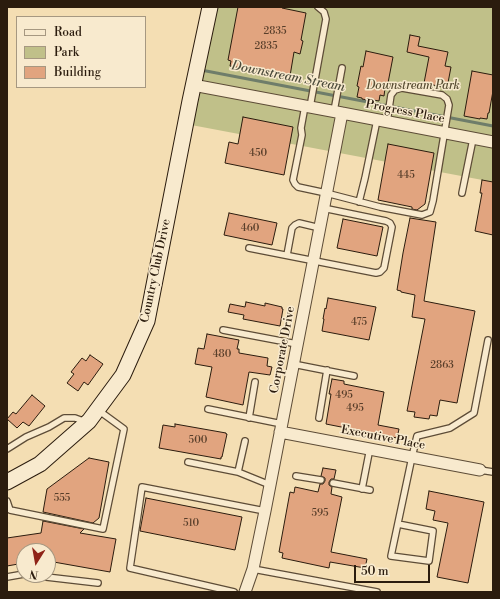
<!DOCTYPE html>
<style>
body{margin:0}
#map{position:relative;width:500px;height:599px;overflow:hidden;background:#f4deb3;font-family:"Libre Bodoni",serif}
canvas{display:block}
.frame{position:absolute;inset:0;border:8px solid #2b1c0e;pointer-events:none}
.legend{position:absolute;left:16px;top:16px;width:130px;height:72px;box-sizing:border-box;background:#f8eace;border:1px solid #a69881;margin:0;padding:5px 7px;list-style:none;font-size:12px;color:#2b1c0e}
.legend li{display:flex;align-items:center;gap:8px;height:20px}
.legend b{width:20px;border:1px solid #a69881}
.north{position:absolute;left:16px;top:543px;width:40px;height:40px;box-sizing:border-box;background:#f8eace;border:1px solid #a69881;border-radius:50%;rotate:191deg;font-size:11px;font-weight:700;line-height:16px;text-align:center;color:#2b1c0e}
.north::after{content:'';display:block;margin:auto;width:14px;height:18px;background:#8f2418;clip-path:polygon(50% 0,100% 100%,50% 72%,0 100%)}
.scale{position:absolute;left:354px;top:565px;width:76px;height:18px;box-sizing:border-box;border:2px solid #2b1c0e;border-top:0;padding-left:5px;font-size:12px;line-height:14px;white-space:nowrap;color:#2b1c0e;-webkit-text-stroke:3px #f8eace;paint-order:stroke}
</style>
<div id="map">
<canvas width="500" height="599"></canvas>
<div class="frame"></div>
<ul class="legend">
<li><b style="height:5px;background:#f8eace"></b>Road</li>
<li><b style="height:11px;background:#c0c089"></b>Park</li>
<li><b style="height:11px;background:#e1a47f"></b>Building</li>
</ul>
<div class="north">N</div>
<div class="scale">50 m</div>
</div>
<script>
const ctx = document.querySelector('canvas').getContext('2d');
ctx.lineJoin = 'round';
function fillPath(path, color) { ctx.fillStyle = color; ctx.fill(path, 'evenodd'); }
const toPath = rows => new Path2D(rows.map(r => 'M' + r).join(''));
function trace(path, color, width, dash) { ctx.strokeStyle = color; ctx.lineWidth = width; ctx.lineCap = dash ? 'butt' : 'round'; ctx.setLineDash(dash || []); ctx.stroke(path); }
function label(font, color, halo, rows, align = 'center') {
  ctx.font = font + ' "Libre Bodoni",serif'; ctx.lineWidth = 3; ctx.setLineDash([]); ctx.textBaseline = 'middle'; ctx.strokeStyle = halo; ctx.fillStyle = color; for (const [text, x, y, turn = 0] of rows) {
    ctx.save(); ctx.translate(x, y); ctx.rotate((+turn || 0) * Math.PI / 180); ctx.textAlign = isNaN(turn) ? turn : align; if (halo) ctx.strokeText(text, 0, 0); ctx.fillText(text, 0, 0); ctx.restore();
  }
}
const green = toPath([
 [210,7,489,7,493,8,493,182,186,124]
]);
const stream = toPath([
 [201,70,493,126]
]);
const building = toPath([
 [238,7,282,7,282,8,306,13,301,40,303,41,300,54,294,52,290,76,277,73,276,77,263,74,264,72,230,66,231,61,228,60,238,7],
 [410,35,420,37,418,46,448,52,445,66,451,67,447,88,424,83,429,57,407,52,410,35],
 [366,51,393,57,387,88,385,88,384,96,380,95,379,101,373,100,373,101,362,99,362,98,357,97,359,87,357,86,361,66,363,67,366,51],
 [472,71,493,75,493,91,489,113,488,113,487,119,480,118,480,119,464,116,472,71],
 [243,117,293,127,284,175,225,163,229,142,238,144,243,117],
 [388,144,434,153,425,204,417,210,412,209,412,207,378,200,388,144],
 [482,180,493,182,493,235,475,231,482,193,480,193,482,180],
 [229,213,277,223,272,245,224,235,229,213],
 [410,218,436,222,424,301,475,311,457,403,440,400,437,416,430,415,429,419,414,417,415,412,407,411,425,319,412,317,415,295,401,292,401,291,397,290,403,253,410,218],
 [343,219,383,227,377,256,337,248,343,219],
 [328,298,376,307,369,340,322,331,324,319,323,319,325,308,326,309,328,298],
 [246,302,265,306,265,303,282,307,282,309,283,309,280,326,243,319,244,315,228,312,230,304,245,307,246,302],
 [207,334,239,340,237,349,239,349,239,353,268,358,267,366,272,367,270,375,249,372,243,405,206,397,212,367,195,364,198,348,204,349,207,334],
 [90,355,103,364,88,385,84,382,78,391,67,383,74,374,71,372,82,358,86,361,90,355],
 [332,379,344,381,344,384,384,392,378,425,399,429,397,438,326,424,331,394,329,394,332,379],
 [32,395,45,406,29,426,23,422,17,428,7,419,13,412,16,414,32,395],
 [175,424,226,433,226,434,227,434,222,457,221,457,221,459,159,448,163,425,175,427,175,424],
 [89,458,109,462,99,518,93,523,43,512,47,489,89,458],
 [323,468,336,470,334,479,331,479,329,482,329,485,332,487,331,494,342,497,331,552,367,559,365,568,330,562,329,568,282,558,283,553,279,552,290,492,294,493,295,487,318,492,320,484,323,484,325,481,325,478,321,476,323,468],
 [429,491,484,502,468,583,437,577,448,523,433,520,435,511,426,509,429,491],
 [146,498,242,517,235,550,140,531,146,498],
 [43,521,84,529,80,533,116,539,110,572,48,561,48,551,24,551,24,563,7,566,7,538,41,533,43,521]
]);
const lane = toPath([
 [305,106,301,128,302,135,293,180,295,184,298,187,326,193,380,207,422,215,430,212,433,201,449,105,447,99,442,95,402,88,395,90,391,95,387,122],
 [310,107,326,19,324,12,318,7],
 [334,111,342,68],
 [462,193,473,139],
 [359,202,365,178,377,120],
 [249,248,376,273,380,272,384,268,392,227,390,223,386,221,323,208],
 [287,255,292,228,295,225,299,223,320,228],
 [223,330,297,344],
 [293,364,354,376],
 [208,409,282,424],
 [249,418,255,382],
 [319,418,327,370],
 [7,449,26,437,49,427,64,418,75,418,86,422],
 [188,462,238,472,270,485],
 [480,470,493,472],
 [238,472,245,441],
 [296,476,321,480],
 [333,483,370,490],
 [362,489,370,448],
 [7,501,10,510,103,529,124,429,98,410],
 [398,524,433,531,429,561,391,556,412,457,417,436,450,428,474,413,488,340],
 [253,569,377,592],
 [29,575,98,583],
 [7,577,24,574],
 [234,592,130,568,142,487,265,511]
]);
const street = toPath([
 [193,85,342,113,493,142],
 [280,432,480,470],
 [245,592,253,569,265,511,342,113]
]);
const secondary = toPath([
 [7,482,40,464,89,421,123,375,147,321,190,101,210,7]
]);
const numberNames = [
 ["2835",275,32],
 ["2835",266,47],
 ["450",258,154],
 ["445",406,176],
 ["460",250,229],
 ["475",359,323],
 ["480",222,355],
 ["2863",442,366],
 ["495",344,396],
 ["495",355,409],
 ["500",198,441],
 ["555",62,499],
 ["595",320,514],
 ["510",191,524]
];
const parkNames = [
 ["Downstream Park",413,86]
];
const streetNames = [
 ["Progress Place",405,112,11],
 ["Country Club Drive",156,271,-78],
 ["Corporate Drive",283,350,-79],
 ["Executive Place",383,438,11]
];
const waterNames = [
 ["Downstream Stream",288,77,11]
];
fillPath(green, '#c0c089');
trace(stream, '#6f7d6a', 3);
fillPath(building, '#e1a47f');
trace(building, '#2b1c0e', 1);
trace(lane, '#5d4c37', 8);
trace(street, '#5d4c37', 13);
trace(secondary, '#2b1c0e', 17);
trace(lane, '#f8eace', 5.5);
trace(street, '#f8eace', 11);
trace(secondary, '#f8eace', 15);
label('10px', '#583e2a', null, numberNames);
label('italic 12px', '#584d33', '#f8eace', parkNames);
label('12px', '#2b1c0e', '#f8eace', streetNames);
label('italic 13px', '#4d4c3c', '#f8eace', waterNames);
</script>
